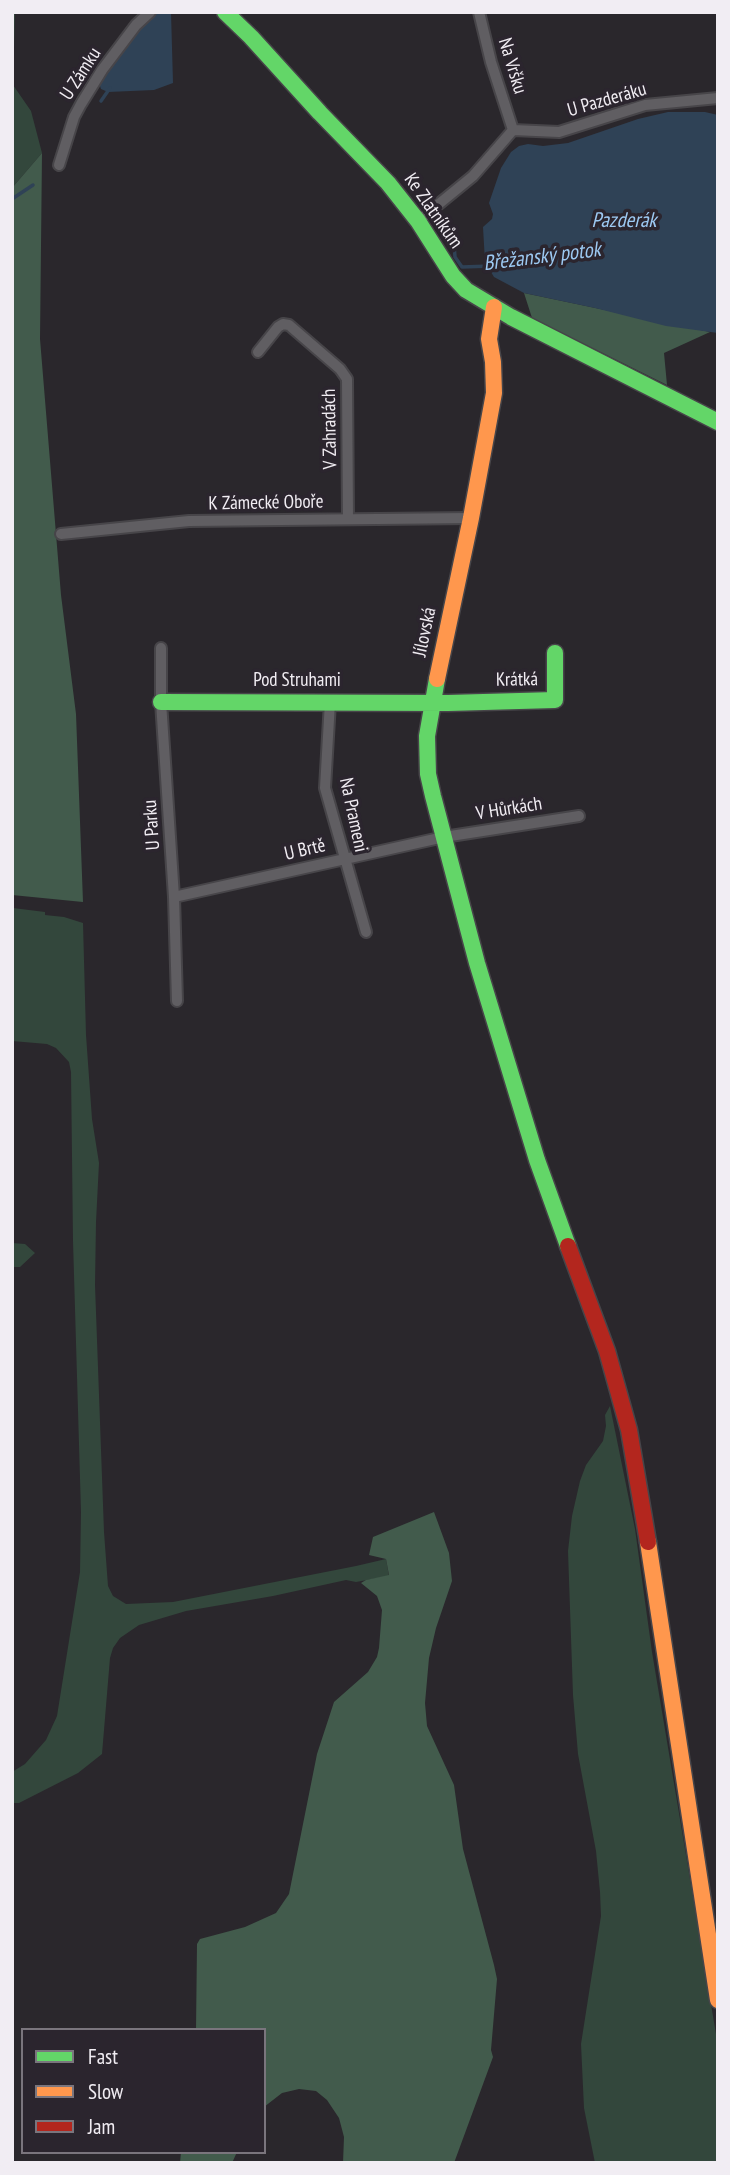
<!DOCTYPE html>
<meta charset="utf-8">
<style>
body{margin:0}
#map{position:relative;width:730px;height:2175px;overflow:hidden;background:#2a272c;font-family:"PT Sans Narrow",sans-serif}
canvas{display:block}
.frame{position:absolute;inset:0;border:14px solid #f1edf3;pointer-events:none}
.legend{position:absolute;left:21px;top:2028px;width:245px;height:126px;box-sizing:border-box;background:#2b252e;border:2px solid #7a757d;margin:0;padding:9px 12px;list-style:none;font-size:21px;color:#f1edf3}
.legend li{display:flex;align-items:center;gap:14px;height:35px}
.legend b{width:35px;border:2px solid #7a757d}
</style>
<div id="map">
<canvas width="730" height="2175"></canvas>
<div class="frame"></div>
<ul class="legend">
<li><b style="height:9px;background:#63d668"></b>Fast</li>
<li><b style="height:9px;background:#ff974d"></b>Slow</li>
<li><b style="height:9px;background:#b3261e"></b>Jam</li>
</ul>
</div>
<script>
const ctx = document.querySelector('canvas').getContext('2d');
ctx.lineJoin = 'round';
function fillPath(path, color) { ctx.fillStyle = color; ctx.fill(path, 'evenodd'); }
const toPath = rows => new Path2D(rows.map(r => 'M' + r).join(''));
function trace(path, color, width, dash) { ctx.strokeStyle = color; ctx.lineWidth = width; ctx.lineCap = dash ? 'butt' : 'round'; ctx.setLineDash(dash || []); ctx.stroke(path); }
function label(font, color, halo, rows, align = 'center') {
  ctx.font = font + ' "PT Sans Narrow",sans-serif'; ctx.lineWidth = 7; ctx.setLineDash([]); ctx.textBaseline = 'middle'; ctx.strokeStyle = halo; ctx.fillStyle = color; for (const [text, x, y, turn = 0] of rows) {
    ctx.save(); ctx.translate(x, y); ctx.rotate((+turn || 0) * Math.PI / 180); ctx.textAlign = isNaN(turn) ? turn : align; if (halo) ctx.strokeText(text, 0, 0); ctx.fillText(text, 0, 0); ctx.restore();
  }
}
const green = toPath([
 [12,12,15,12,13,85,31,111,42,153,12,188],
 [13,908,45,912,45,915,64,917,83,923,86,1035,92,1119,99,1163,96,1222,95,1285,104,1532,108,1586,113,1596,126,1604,173,1602,356,1566,386,1559,389,1576,356,1582,346,1580,273,1596,186,1611,139,1625,120,1638,113,1648,110,1658,102,1754,78,1773,19,1803,12,1803,12,1772,25,1764,46,1740,57,1716,80,1572,81,1512,73,1241,71,1072,69,1062,56,1048,47,1044,12,1041],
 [12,1243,25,1244,35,1253,20,1267,12,1267],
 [610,1406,635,1529,652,1652,718,2046,718,2163,595,2163,584,2108,581,2044,601,1916,600,1892,596,1851,578,1754,573,1695,568,1551,572,1516,580,1481,586,1465,603,1441,606,1426,605,1415]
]);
const forest = toPath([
 [42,153,40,339,61,595,76,714,83,902,12,895,12,188],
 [524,293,710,332,664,353,667,385,532,318],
 [434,1512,449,1553,452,1581,436,1628,429,1658,425,1703,427,1726,454,1785,463,1849,494,1965,497,1979,491,2050,493,2057,454,2163,343,2163,344,2137,339,2118,327,2100,316,2091,299,2089,282,2093,264,2107,264,2030,196,2030,197,1944,200,1939,245,1927,276,1913,289,1894,317,1754,334,1702,368,1672,377,1657,379,1648,382,1610,377,1596,361,1583,366,1580,389,1575,386,1559,369,1555,373,1537],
 [181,2152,237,2152,232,2163,180,2163]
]);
const water = toPath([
 [171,12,173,83,154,90,108,92,101,89,99,83,134,33,156,13],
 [668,112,705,112,718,115,718,333,666,326,595,308,524,293,494,277,485,262,483,227,492,219,493,214,489,203,501,168,511,152,519,146,528,144,543,146,568,143,638,119]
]);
const stream = toPath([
 [101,101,110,88],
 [12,199,33,185],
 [438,217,449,232,454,244,455,257,462,267,491,266]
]);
const street = toPath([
 [479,12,491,62,513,130],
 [513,130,559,132,645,105,718,98],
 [59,165,74,117,81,104,102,70,136,25,150,12],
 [418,221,473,176,513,130],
 [258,352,278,327,283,324,289,325,340,369,347,379,348,519],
 [61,534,189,521,471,518],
 [161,648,161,702,174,897,177,1001],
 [330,702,325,788,366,932],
 [174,897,444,837,579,816]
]);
const fast = toPath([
 [225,12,251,37,320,113,388,183,418,221,453,276,466,290,511,317,718,422],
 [437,679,427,736,428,774,433,796,477,963,537,1160,568,1246],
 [161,702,448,703,555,700,555,653]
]);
const slow = toPath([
 [437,679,471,518,494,393,493,362,489,339,494,307],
 [648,1542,718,2000]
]);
const jam = toPath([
 [568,1246,607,1351,629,1430,648,1542]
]);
const streetNames = [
 ["Na Vršku",512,66,73],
 ["U Zámku",81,74,-57],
 ["U Pazderáku",607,100,-16],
 ["Ke Zlatníkům",433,211,55],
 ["V Zahradách",330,429,-91],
 ["K Zámecké Oboře",266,503,-1],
 ["Jílovská",425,632,-78],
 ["Krátká",517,680,-1],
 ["Pod Struhami",297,681],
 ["V Hůrkách",509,809,-9],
 ["Na Prameni",353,815,78],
 ["U Parku",152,825,-94],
 ["U Brtě",305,850,-13]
];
const waterNames = [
 ["Pazderák",624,221],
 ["Břežanský potok",542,257,-7]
];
fillPath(green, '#33473c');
fillPath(forest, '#425b4c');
fillPath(water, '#2f4256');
trace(stream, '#2f4256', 3.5);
trace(street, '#474549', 14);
trace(fast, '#474549', 19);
trace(slow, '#474549', 19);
trace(jam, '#474549', 19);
trace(street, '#605e62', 10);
trace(fast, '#63d668', 16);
trace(slow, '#ff974d', 16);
trace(jam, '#b3261e', 16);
label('19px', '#f1edf3', '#2b252e', streetNames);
label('italic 21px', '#9dc9f2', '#2b252e', waterNames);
</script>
